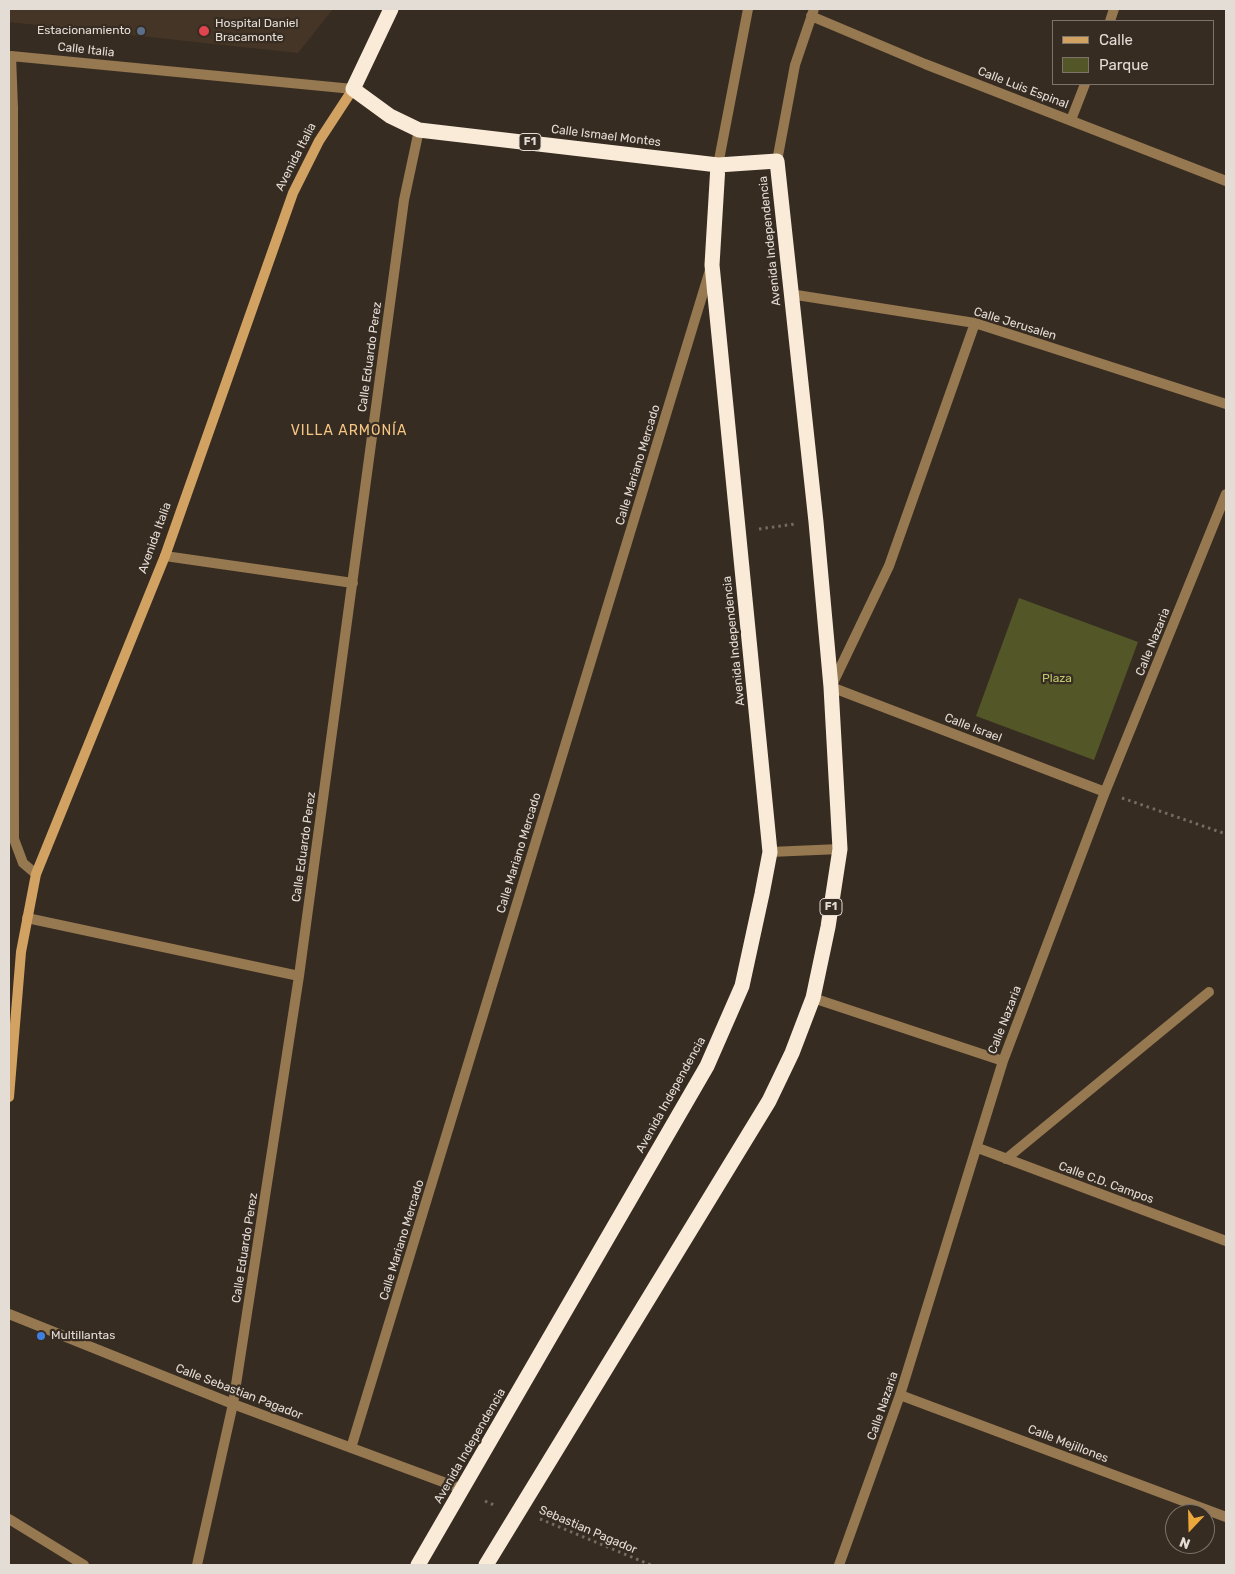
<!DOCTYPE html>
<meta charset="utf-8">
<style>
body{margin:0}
#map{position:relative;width:1235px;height:1574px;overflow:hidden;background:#372c22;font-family:Rubik,sans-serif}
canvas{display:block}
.frame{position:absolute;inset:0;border:10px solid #e4ddd6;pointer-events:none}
.legend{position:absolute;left:1052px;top:20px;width:162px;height:65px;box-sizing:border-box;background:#372c22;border:1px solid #7c736a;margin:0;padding:6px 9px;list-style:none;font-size:15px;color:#e4ddd6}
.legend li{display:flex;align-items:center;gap:10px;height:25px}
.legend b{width:25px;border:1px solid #7c736a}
.north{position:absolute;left:1165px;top:1504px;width:50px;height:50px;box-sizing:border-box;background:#372c22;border:1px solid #7c736a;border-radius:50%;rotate:201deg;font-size:14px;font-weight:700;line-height:20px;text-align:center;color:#e4ddd6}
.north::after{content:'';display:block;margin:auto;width:18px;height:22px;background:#eda83c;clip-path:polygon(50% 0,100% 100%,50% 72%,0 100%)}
</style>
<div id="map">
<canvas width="1235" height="1574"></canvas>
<div class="frame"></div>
<ul class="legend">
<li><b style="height:6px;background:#d1a261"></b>Calle</li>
<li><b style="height:14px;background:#535728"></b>Parque</li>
</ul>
<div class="north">N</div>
</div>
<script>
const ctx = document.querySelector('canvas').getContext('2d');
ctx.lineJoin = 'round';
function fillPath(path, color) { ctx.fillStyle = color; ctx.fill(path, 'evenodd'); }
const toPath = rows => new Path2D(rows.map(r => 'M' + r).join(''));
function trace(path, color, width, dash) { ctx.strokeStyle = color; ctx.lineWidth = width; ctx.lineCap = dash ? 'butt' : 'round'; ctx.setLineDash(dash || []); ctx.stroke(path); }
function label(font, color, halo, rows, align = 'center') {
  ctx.font = font + ' Rubik,sans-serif'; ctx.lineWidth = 4.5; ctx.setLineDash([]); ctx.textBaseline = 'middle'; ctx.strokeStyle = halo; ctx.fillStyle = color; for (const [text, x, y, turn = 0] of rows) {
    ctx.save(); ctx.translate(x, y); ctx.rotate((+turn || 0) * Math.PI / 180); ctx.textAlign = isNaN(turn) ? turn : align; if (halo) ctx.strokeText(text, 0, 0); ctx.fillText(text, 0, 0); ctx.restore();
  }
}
const built = toPath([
 [9,9,333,9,298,53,9,22]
]);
const green = toPath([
 [1019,598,1138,642,1094,760,976,716]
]);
const path = toPath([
 [759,529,795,524],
 [1122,798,1226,834],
 [485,1501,496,1506],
 [540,1519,651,1565]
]);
const street = toPath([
 [811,16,925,64,1226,181],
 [1110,21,1114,9],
 [1071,120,1085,84],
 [777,161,795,65,814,9],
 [718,165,748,9],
 [790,294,975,323,1226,404],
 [975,323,889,566,831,687,1105,792],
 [165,556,353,583],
 [770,852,840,849],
 [36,874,23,863,14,839,13,108,11,56,353,89],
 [27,918,299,976],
 [813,998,1003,1061],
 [978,1148,1226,1241],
 [1006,1159,1209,992],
 [9,1314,233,1404,462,1489],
 [900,1395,1226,1517],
 [351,1448,710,270],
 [9,1519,84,1565],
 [197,1565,233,1404,299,976,404,200,419,130],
 [839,1565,900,1395,1003,1061,1105,792,1226,494]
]);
const secondary = toPath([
 [9,1097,21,952,36,874,165,556,293,193,319,141,353,89]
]);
const highway = toPath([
 [391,9,353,89,390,116,419,130,718,165,777,161,816,522,831,687,840,849,828,927,813,998,792,1053,769,1101,486,1565],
 [418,1565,707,1066,742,986,762,894,770,852,712,265,718,165]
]);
const markers = [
 [141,31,5,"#5c6f8a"],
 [204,31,6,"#e0444e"],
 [41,1336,5,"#3f7fe0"]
];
const shields = [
 [530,142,22],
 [831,907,22]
];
const shieldNames = [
 ["F1",530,142],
 ["F1",831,907]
];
const poiNames = [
 ["Hospital Daniel",215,24],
 ["Bracamonte",215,38],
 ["Estacionamiento",131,31,"right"],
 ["Multillantas",51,1336]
];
const streetNames = [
 ["Calle Italia",86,50,6],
 ["Calle Luis Espinal",1023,88,21],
 ["Calle Ismael Montes",606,136,7],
 ["Avenida Italia",296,157,-63],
 ["Avenida Independencia",770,241,-96],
 ["Calle Jerusalen",1015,324,17],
 ["Calle Eduardo Perez",370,357,-82],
 ["Calle Mariano Mercado",638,465,-73],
 ["Avenida Italia",155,538,-70],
 ["Avenida Independencia",734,641,-96],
 ["Calle Nazaria",1153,642,-68],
 ["Calle Israel",973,728,21],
 ["Calle Eduardo Perez",304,847,-82],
 ["Calle Mariano Mercado",519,853,-73],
 ["Calle Nazaria",1005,1020,-69],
 ["Avenida Independencia",671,1095,-61],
 ["Calle C.D. Campos",1106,1183,20],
 ["Calle Mariano Mercado",402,1240,-73],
 ["Calle Eduardo Perez",245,1248,-81],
 ["Calle Sebastian Pagador",239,1392,21],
 ["Calle Nazaria",883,1406,-71],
 ["Calle Mejillones",1068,1444,21],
 ["Avenida Independencia",470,1446,-60],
 ["Sebastian Pagador",588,1530,23]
];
const parkNames = [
 ["Plaza",1057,679]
];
const neighbourhoodNames = [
 ["VILLA ARMONÍA",349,431]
];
fillPath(built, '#453526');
fillPath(green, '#535728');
trace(path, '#746b62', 3, [2.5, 4]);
trace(street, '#967851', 10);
trace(secondary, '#d1a261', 10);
trace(highway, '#faebd8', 15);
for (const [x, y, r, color] of markers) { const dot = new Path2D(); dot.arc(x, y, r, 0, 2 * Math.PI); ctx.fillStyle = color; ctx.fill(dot); trace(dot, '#372c22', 2); }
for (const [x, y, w] of shields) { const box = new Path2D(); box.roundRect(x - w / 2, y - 8.5, w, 17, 4); ctx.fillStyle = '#372c22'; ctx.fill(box); trace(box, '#e4ddd6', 1); }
label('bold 11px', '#e4ddd6', null, shieldNames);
label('12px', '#e4ddd6', '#372c22', poiNames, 'left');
label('12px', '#e4ddd6', '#372c22', streetNames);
label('12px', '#bfc86c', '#372c22', parkNames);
ctx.letterSpacing = '1px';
label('14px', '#f6c684', '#372c22', neighbourhoodNames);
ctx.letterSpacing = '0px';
</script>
